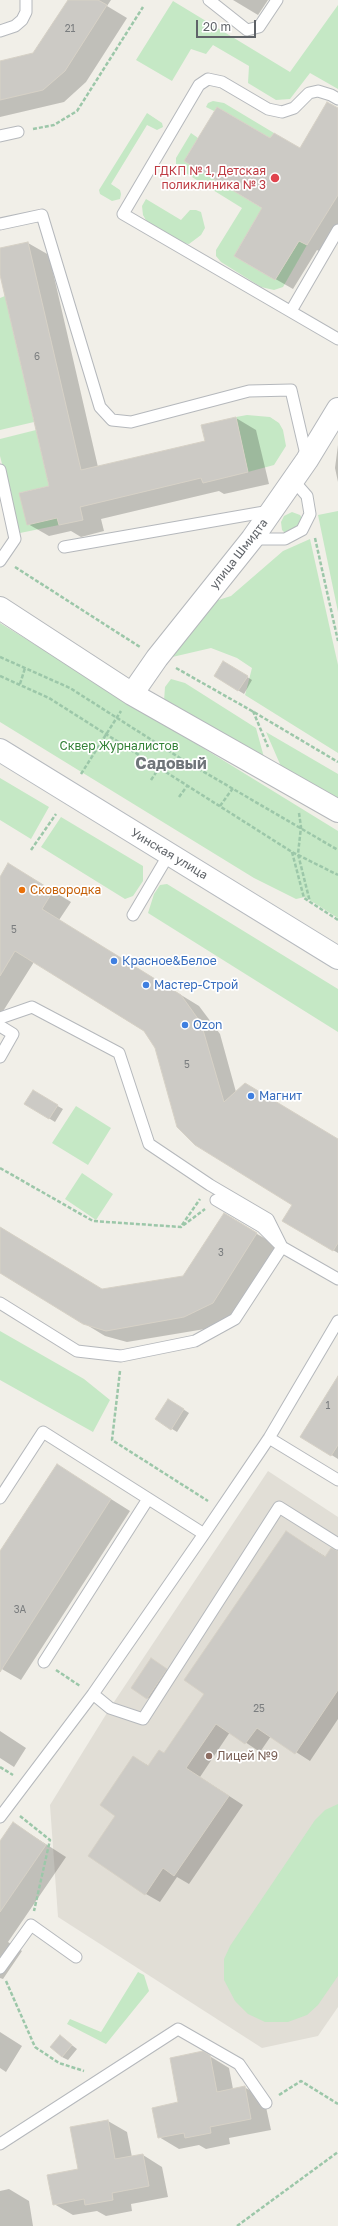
<!DOCTYPE html>
<meta charset="utf-8">
<style>
body{margin:0}
#map{position:relative;width:338px;height:2226px;overflow:hidden;background:#f1efe8;font-family:"Golos Text",sans-serif}
canvas{display:block}
.scale{position:absolute;left:196px;top:20px;width:60px;height:18px;box-sizing:border-box;border:2px solid #5f6368;border-top:0;padding-left:5px;font-size:12px;line-height:14px;white-space:nowrap;color:#5f6368;-webkit-text-stroke:3px #fff;paint-order:stroke}
</style>
<div id="map">
<canvas width="338" height="2226"></canvas>
<div class="scale">20 m</div>
</div>
<script>
const ctx = document.querySelector('canvas').getContext('2d');
ctx.lineJoin = 'round';
function fillPath(path, color) { ctx.fillStyle = color; ctx.fill(path, 'evenodd'); }
const toPath = rows => new Path2D(rows.map(r => 'M' + r).join(''));
function trace(path, color, width, dash) { ctx.strokeStyle = color; ctx.lineWidth = width; ctx.lineCap = dash ? 'butt' : 'round'; ctx.setLineDash(dash || []); ctx.stroke(path); }
function label(font, color, halo, rows, align = 'center') {
  ctx.font = font + ' "Golos Text",sans-serif'; ctx.lineWidth = 3.5; ctx.setLineDash([]); ctx.textBaseline = 'middle'; ctx.strokeStyle = halo; ctx.fillStyle = color; for (const [text, x, y, turn = 0] of rows) {
    ctx.save(); ctx.translate(x, y); ctx.rotate((+turn || 0) * Math.PI / 180); ctx.textAlign = isNaN(turn) ? turn : align; if (halo) ctx.strokeText(text, 0, 0); ctx.fillText(text, 0, 0); ctx.restore();
  }
}
const education = toPath([
 [268,1471,338,1517,338,2007,318,2036,262,2048,58,1917,50,1805,110,1708]
]);
const green = toPath([
 [173,1,290,72,338,5,338,89,310,73,290,99,276,100,248,83,249,66,213,45,206,54,191,49,172,81,136,60],
 [213,101,224,103,274,133,270,138,217,107,214,111,206,107,208,103],
 [147,113,162,123,163,127,157,130,147,125,111,184,120,190,121,194,120,199,112,201,100,194,99,190],
 [191,133,198,138,184,161,270,213,258,215,234,256,275,280,299,241,307,245,283,287,274,290,261,287,221,262,216,256,216,250,242,208,179,169,176,164,176,158],
 [146,199,181,220,190,210,196,210,201,212,205,228,201,235,189,244,181,243,147,222,143,215,142,206],
 [5,296,34,422,0,430,0,298],
 [247,415,270,417,279,423,283,430,286,446,274,465,248,472,236,417],
 [36,430,49,486,19,493,57,518,59,525,20,533,0,456,0,439],
 [338,511,338,612,318,515],
 [292,512,300,515,304,521,287,535,282,530,281,522,284,516],
 [310,539,338,665,338,753,245,695,252,668,237,658,211,648,168,658,212,602,231,596,283,551],
 [0,623,338,831,338,918,305,897,296,899,254,878,0,722],
 [171,679,185,683,256,728,265,761,164,701,165,687],
 [266,732,338,774,338,805,283,771],
 [0,778,49,807,31,839,0,820],
 [61,817,143,866,143,881,133,896,125,899,41,847],
 [167,884,338,989,338,1032,148,913,154,894,160,885],
 [76,1106,111,1128,88,1165,52,1143],
 [82,1173,113,1194,96,1220,65,1199],
 [0,1331,84,1379,110,1400,93,1432,0,1380],
 [338,1804,338,1976,318,2005,307,2015,288,2022,265,2022,248,2014,235,2001,224,1980,224,1959,230,1946,315,1820,325,1810],
 [138,1972,144,1975,149,1991,106,2044,67,2024,70,2019,101,2032]
]);
const shadow = toPath([
 [69,0,111,0,107,6,127,18,86,82,64,102,0,117,0,62,34,54],
 [233,0,268,0,258,15],
 [338,109,338,232,325,254,317,250,293,289,235,256,264,208,271,140,300,149],
 [28,243,49,255,98,467,206,442,236,418,256,430,269,484,224,494,219,491,101,519,104,531,81,537,71,531,49,536,28,524,51,486,0,271,0,249],
 [338,445,338,482,335,468],
 [224,662,252,680,244,694,215,676],
 [27,875,71,902,59,920,199,1006,220,1034,236,1092,338,1140,338,1253,284,1221,293,1205,155,1047,144,1031,34,962,0,1016,0,879],
 [33,1092,63,1109,55,1122,26,1104],
 [224,1215,278,1246,234,1315,205,1329,127,1342,105,1336,0,1272,0,1227,102,1290,183,1277],
 [338,1378,338,1459,301,1436],
 [174,1403,189,1413,177,1432,156,1419],
 [57,1465,130,1511,21,1680,0,1668,0,1553],
 [286,1532,326,1557,338,1555,338,1719,310,1761,271,1736,260,1752,230,1732,200,1777,243,1805,189,1884,177,1877,160,1902,146,1894,117,1816,133,1757,149,1766,164,1754,205,1694],
 [157,1663,171,1673,153,1701,133,1688],
 [0,1731,26,1748,14,1767,0,1758],
 [13,1823,66,1857,8,1942,22,1951,3,1979,0,1978,0,1843],
 [0,2032,22,2046,6,2072,0,2068],
 [60,2036,77,2049,68,2060,62,2057],
 [203,2052,229,2068,233,2089,244,2087,264,2098,271,2130,229,2138,230,2144,206,2149,199,2145,179,2149,159,2137,180,2103],
 [108,2121,127,2132,132,2157,143,2155,162,2167,168,2197,131,2204,132,2211,106,2216,97,2211,73,2215,54,2204,79,2170],
 [9,2189,29,2201,33,2226,43,2226,0,2226,0,2191]
]);
const building = toPath([
 [68,0,98,0,107,5,65,71,43,90,0,100,0,61,33,53,68,0],
 [327,102,338,108,338,195,307,245,299,241,275,280,234,256,262,208,184,161,217,107,270,138,274,133,300,148,327,102],
 [28,242,81,470,205,441,201,425,236,417,248,472,203,483,201,478,80,507,83,520,59,525,57,518,27,525,19,493,49,486,0,275,0,248,28,242],
 [223,661,248,676,238,691,214,676,223,661],
 [8,863,53,891,42,909,181,995,201,1023,224,1102,245,1083,338,1139,338,1243,333,1251,282,1221,292,1205,195,1145,177,1127,155,1048,144,1031,15,951,0,976,0,877,8,863],
 [33,1090,58,1105,49,1119,24,1104,33,1090],
 [224,1213,257,1233,213,1303,184,1317,106,1331,83,1324,0,1273,0,1227,102,1289,183,1276,224,1213],
 [338,1376,338,1445,331,1456,300,1437,338,1376],
 [168,1399,184,1409,171,1430,155,1419,168,1399],
 [57,1464,111,1499,0,1672,0,1551,57,1464],
 [286,1531,325,1557,331,1548,338,1551,338,1690,295,1754,257,1728,245,1744,216,1724,186,1768,229,1796,174,1876,163,1868,145,1895,88,1856,115,1816,100,1805,133,1756,148,1766,159,1750,164,1753,204,1694,184,1680,286,1531],
 [151,1658,167,1669,147,1699,131,1688,151,1658],
 [13,1822,46,1845,0,1912,0,1841,13,1822],
 [60,2035,72,2045,62,2057,50,2047,60,2035],
 [203,2051,210,2055,217,2092,245,2086,251,2119,210,2127,211,2133,185,2138,184,2133,158,2138,152,2108,178,2102,170,2058,203,2051],
 [108,2120,115,2159,143,2154,149,2186,112,2193,113,2200,85,2205,84,2199,53,2205,47,2175,78,2169,70,2127,108,2120]
]);
const path = toPath([
 [33,129,54,125,77,111,143,7],
 [315,538,338,641],
 [15,567,140,647],
 [0,657,70,688,180,758,338,850],
 [176,668,252,711,338,762],
 [0,676,49,698,292,852,338,875],
 [20,684,25,668],
 [253,711,268,747],
 [81,774,121,711],
 [151,780,159,768],
 [179,797,187,786],
 [220,806,233,788],
 [299,813,301,827,298,854,310,902],
 [31,850,56,814],
 [292,852,304,898,338,920],
 [0,1168,93,1221,181,1227,205,1209],
 [182,1225,200,1199],
 [120,1371,112,1440,208,1501],
 [56,1670,80,1686],
 [0,1767,13,1775],
 [20,1816,50,1840,34,1911],
 [6,1981,35,2047,59,2063,84,2071],
 [279,2095,301,2081,338,2104],
 [237,2226,338,2152]
]);
const lane = toPath([
 [209,0,247,30,259,27,277,0],
 [0,31,15,26,22,20,26,12,26,0],
 [338,99,331,95,318,91,309,93,294,108,282,112,268,109,222,82,208,79,199,85,123,214,338,339],
 [0,136,18,132],
 [0,224,42,215,100,407,112,420,131,422,249,391,291,390,307,459],
 [291,311,338,230],
 [0,470,15,539,0,561],
 [252,539,285,539,302,530,310,514,307,496,293,480],
 [64,547,270,511],
 [133,915,169,854],
 [0,1018,32,1007,119,1053,149,1144,210,1185,268,1219,282,1247],
 [0,1026,13,1034,0,1057],
 [216,1200,262,1227,282,1247,338,1279],
 [0,1303,77,1351,121,1356,195,1341,235,1319,282,1247],
 [269,1438,338,1480],
 [0,1498,43,1432,204,1534],
 [44,1662,148,1499],
 [93,1694,110,1708,143,1719,279,1507,338,1544],
 [0,1817,93,1694,204,1534,269,1438,338,1321],
 [0,1968,31,1925,76,1957],
 [0,2144,178,2029,239,2064,266,2103]
]);
const street = toPath([
 [0,608,132,694,338,811],
 [132,694,157,658,252,539,307,460,338,409]
]);
const secondary = toPath([
 [0,750,338,958]
]);
const markers = [
 [275,178,5,"#e0444e"],
 [22,890,4,"#e8710a"],
 [114,961,4,"#3f7fe0"],
 [146,985,4,"#3f7fe0"],
 [185,1025,4,"#3f7fe0"],
 [251,1096,4,"#3f7fe0"],
 [209,1756,4,"#8d6e63"]
];
const numberNames = [
 ["21",70,29],
 ["6",37,357],
 ["5",14,930],
 ["5",187,1065],
 ["3",221,1253],
 ["1",328,1406],
 ["3А",20,1610],
 ["25",259,1709]
];
const healthNames = [
 ["ГДКП № 1, Детская",266,171],
 ["поликлиника № 3",266,185]
];
const streetNames = [
 ["улица Шмидта",239,554,-52],
 ["Уинская улица",169,854,31]
];
const parkNames = [
 ["Сквер Журналистов",119,746]
];
const foodNames = [
 ["Сковородка",30,890]
];
const shopNames = [
 ["Красное&Белое",122,961],
 ["Мастер-Строй",154,985],
 ["Ozon",193,1025],
 ["Магнит",259,1096]
];
const educationNames = [
 ["Лицей №9",217,1756]
];
const districtNames = [
 ["Садовый",171,764]
];
fillPath(education, '#e1ded6');
fillPath(green, '#c5e8c5');
fillPath(shadow, '#0003');
fillPath(building, '#cccac5');
trace(building, '#d6d1c6', 1);
trace(lane, '#b5b8bc', 13);
trace(street, '#b5b8bc', 24);
trace(secondary, '#b6babf', 24);
trace(path, '#9cc7a9', 2.5, [4, 2]);
trace(lane, '#fff', 11);
trace(street, '#fff', 22);
trace(secondary, '#fff', 22);
for (const [x, y, r, color] of markers) { const dot = new Path2D(); dot.arc(x, y, r, 0, 2 * Math.PI); ctx.fillStyle = color; ctx.fill(dot); trace(dot, '#fff', 1.5); }
label('10px', '#7a7d7f', null, numberNames);
label('12px', '#be3a42', '#fff', healthNames, 'right');
label('12px', '#5f6368', '#fff', streetNames);
label('12px', '#348238', '#fff', parkNames);
label('12px', '#c56008', '#fff', foodNames, 'left');
label('12px', '#366cbe', '#fff', shopNames, 'left');
label('12px', '#785e54', '#fff', educationNames, 'left');
label('bold 16px', '#70757a', '#fff', districtNames);
</script>
